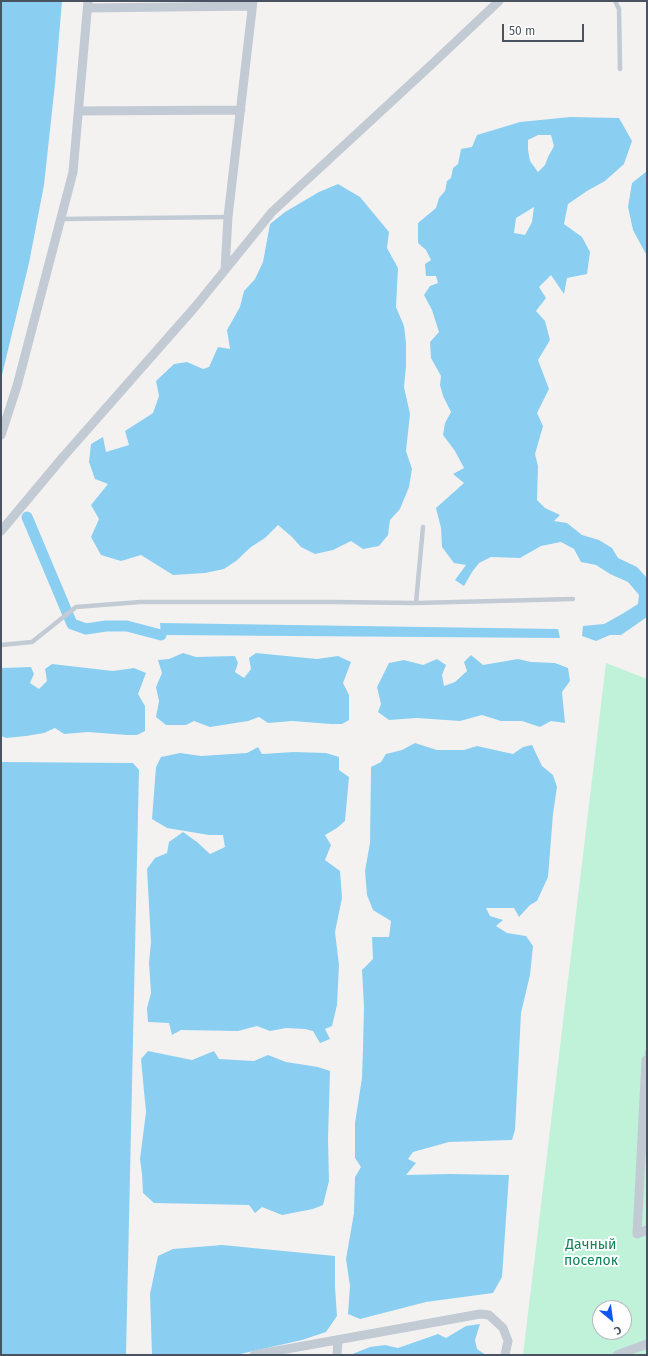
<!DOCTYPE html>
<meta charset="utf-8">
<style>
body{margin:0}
#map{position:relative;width:648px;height:1356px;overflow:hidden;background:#f4f2f1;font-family:"Fira Sans",sans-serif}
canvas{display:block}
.frame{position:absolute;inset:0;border:2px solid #485260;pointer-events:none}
.north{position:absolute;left:592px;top:1300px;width:40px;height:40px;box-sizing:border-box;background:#fff;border:1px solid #b6babf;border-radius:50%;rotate:151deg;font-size:11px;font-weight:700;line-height:16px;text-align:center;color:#485260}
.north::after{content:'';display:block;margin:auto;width:14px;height:18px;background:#0f56f0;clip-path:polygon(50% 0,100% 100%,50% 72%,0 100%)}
.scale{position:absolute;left:502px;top:24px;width:82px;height:18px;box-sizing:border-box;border:2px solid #485260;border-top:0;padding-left:5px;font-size:12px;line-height:14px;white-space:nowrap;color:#485260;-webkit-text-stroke:3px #fff;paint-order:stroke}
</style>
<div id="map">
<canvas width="648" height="1356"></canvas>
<div class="frame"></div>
<div class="north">С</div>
<div class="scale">50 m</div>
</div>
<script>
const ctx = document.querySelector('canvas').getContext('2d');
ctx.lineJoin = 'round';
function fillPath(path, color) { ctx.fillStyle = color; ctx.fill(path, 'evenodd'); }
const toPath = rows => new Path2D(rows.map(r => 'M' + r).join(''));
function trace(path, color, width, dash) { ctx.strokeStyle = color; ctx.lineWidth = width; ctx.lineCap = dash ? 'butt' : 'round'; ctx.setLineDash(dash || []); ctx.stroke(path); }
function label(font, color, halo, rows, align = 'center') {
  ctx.font = font + ' "Fira Sans",sans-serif'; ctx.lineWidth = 4; ctx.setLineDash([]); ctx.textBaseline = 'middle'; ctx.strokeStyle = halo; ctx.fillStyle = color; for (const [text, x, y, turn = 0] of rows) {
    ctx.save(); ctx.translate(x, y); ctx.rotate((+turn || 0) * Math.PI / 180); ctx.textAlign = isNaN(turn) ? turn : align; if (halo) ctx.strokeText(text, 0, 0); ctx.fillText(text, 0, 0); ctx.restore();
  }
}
const green = toPath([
 [606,663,647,679,647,1355,523,1355],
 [600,1308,624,1308,624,1332,600,1332]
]);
const water = toPath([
 [1,1,62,1,55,84,44,185,29,263,1,379],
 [570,117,619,118,632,141,624,164,605,181,587,191,568,204,564,224,582,237,590,252,587,274,567,278,564,294,551,275,539,287,546,298,536,311,545,321,550,340,538,360,549,389,537,413,543,426,535,454,538,466,537,500,545,508,560,515,554,521,567,523,582,535,599,540,612,548,618,558,637,567,647,578,647,617,621,635,610,635,596,641,582,636,583,626,604,624,622,614,638,604,639,595,628,582,610,574,596,565,581,562,574,549,561,542,541,546,520,558,491,557,479,563,472,572,464,586,455,580,466,565,454,563,442,547,441,528,436,508,464,483,453,474,464,468,455,451,443,435,445,423,451,412,443,396,440,385,441,376,431,358,430,342,439,332,432,310,424,295,430,286,438,283,436,276,426,276,425,264,431,260,426,250,418,243,418,223,436,208,439,198,445,191,447,181,451,178,453,168,458,164,461,149,472,147,477,135,520,122],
 [538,135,551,135,554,146,548,157,545,165,538,172,530,161,528,150,528,140],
 [534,207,532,222,525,235,514,233,516,218],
 [647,171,647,256,633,230,628,207,632,183],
 [338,184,360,197,389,232,387,248,398,268,396,307,404,326,406,343,406,366,404,387,410,414,406,451,412,469,409,487,400,509,390,520,388,535,379,546,363,549,351,541,333,550,315,554,301,547,292,537,278,525,265,538,251,547,236,561,224,569,205,573,173,575,141,555,121,561,101,555,91,537,99,519,91,505,108,484,95,479,89,462,91,444,103,437,106,452,129,445,125,431,153,413,159,396,156,381,174,364,187,362,203,369,209,367,218,347,230,349,227,330,240,307,244,291,255,279,263,262,270,224,285,212,319,192],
 [160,623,558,629,560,638,161,635],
 [183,653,196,657,235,656,238,663,235,672,244,678,251,669,249,658,256,653,317,659,338,656,351,662,343,683,349,695,349,720,342,724,331,724,292,721,268,723,259,717,248,721,210,727,194,721,186,725,166,725,156,717,159,701,156,687,162,673,158,660,169,659],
 [471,655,483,665,518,659,531,662,555,663,568,668,570,681,562,692,565,723,551,721,540,727,522,721,501,721,482,715,460,721,417,718,389,720,378,712,381,704,377,687,389,663,404,660,423,665,437,659,446,665,442,675,444,686,455,682,467,671,464,662],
 [52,664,113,671,134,668,146,673,138,694,145,706,145,731,137,735,127,735,88,732,64,734,55,728,44,733,26,736,6,738,1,736,1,668,31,667,34,674,30,683,39,689,47,681,45,669],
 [415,743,437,750,464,750,477,746,513,754,523,747,532,745,542,766,553,775,557,787,553,814,548,877,537,901,530,905,519,917,514,908,486,908,490,916,503,920,496,926,507,933,526,936,533,946,530,975,521,1013,515,1130,512,1140,449,1142,413,1152,408,1159,416,1163,406,1175,449,1174,509,1175,502,1277,493,1293,426,1302,360,1319,348,1314,350,1286,346,1259,354,1213,355,1177,361,1167,355,1158,355,1123,362,1078,363,1048,364,1007,362,970,373,959,372,937,389,937,391,921,373,910,367,895,365,871,370,843,371,767,381,762,386,754,402,750],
 [258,747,262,754,294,752,326,753,339,757,339,770,349,777,345,821,337,828,325,835,331,845,325,860,340,871,342,898,335,932,339,965,337,1005,332,1026,325,1029,330,1039,320,1043,313,1031,305,1029,286,1028,270,1031,257,1026,238,1031,181,1030,172,1035,169,1023,148,1022,147,1008,151,993,149,963,151,942,147,869,155,858,167,853,169,842,183,832,197,842,210,854,225,847,223,835,209,835,167,828,152,819,156,767,161,757,180,753,201,756,247,753],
 [1,762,133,763,139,770,126,1355,1,1355],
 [148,1051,192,1060,214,1051,219,1059,254,1061,268,1055,286,1062,318,1067,330,1071,328,1139,329,1181,323,1205,313,1209,282,1215,262,1207,255,1213,249,1205,154,1203,143,1193,142,1174,140,1159,146,1112,141,1059],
 [222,1245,335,1256,335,1287,337,1316,326,1332,302,1340,236,1355,152,1355,150,1294,158,1256,173,1249],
 [480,1324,475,1340,477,1349,486,1355,350,1355,370,1347,385,1345,398,1348,438,1334,446,1338,466,1326]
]);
const canal = toPath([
 [27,517,72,624,86,629,106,626,127,626,161,635]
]);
const lane = toPath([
 [615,1,619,9,620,69],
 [61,219,228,217],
 [416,603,423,527],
 [1,645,32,642,76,607,140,602,334,602,416,603,573,599],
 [647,1052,647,1060]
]);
const street = toPath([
 [88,8,252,6],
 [79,111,241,110],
 [225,270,228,217,253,1],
 [1,435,17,386,73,172,88,1],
 [1,531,63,457,195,307,272,212,430,66,499,1],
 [646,1060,637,1234,647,1230],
 [254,1355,480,1314,489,1315,503,1328,508,1341,505,1355],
 [337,1355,338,1340],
 [617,1355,647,1344]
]);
const parkNames = [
 ["Дачный",591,1245],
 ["поселок",591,1261]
];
fillPath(green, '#bff2d9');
fillPath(water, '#8acff1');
trace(canal, '#8acff1', 11);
trace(lane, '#c2cad4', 4.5);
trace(street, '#c2cad4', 9);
label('14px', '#128258', '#fff', parkNames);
</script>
